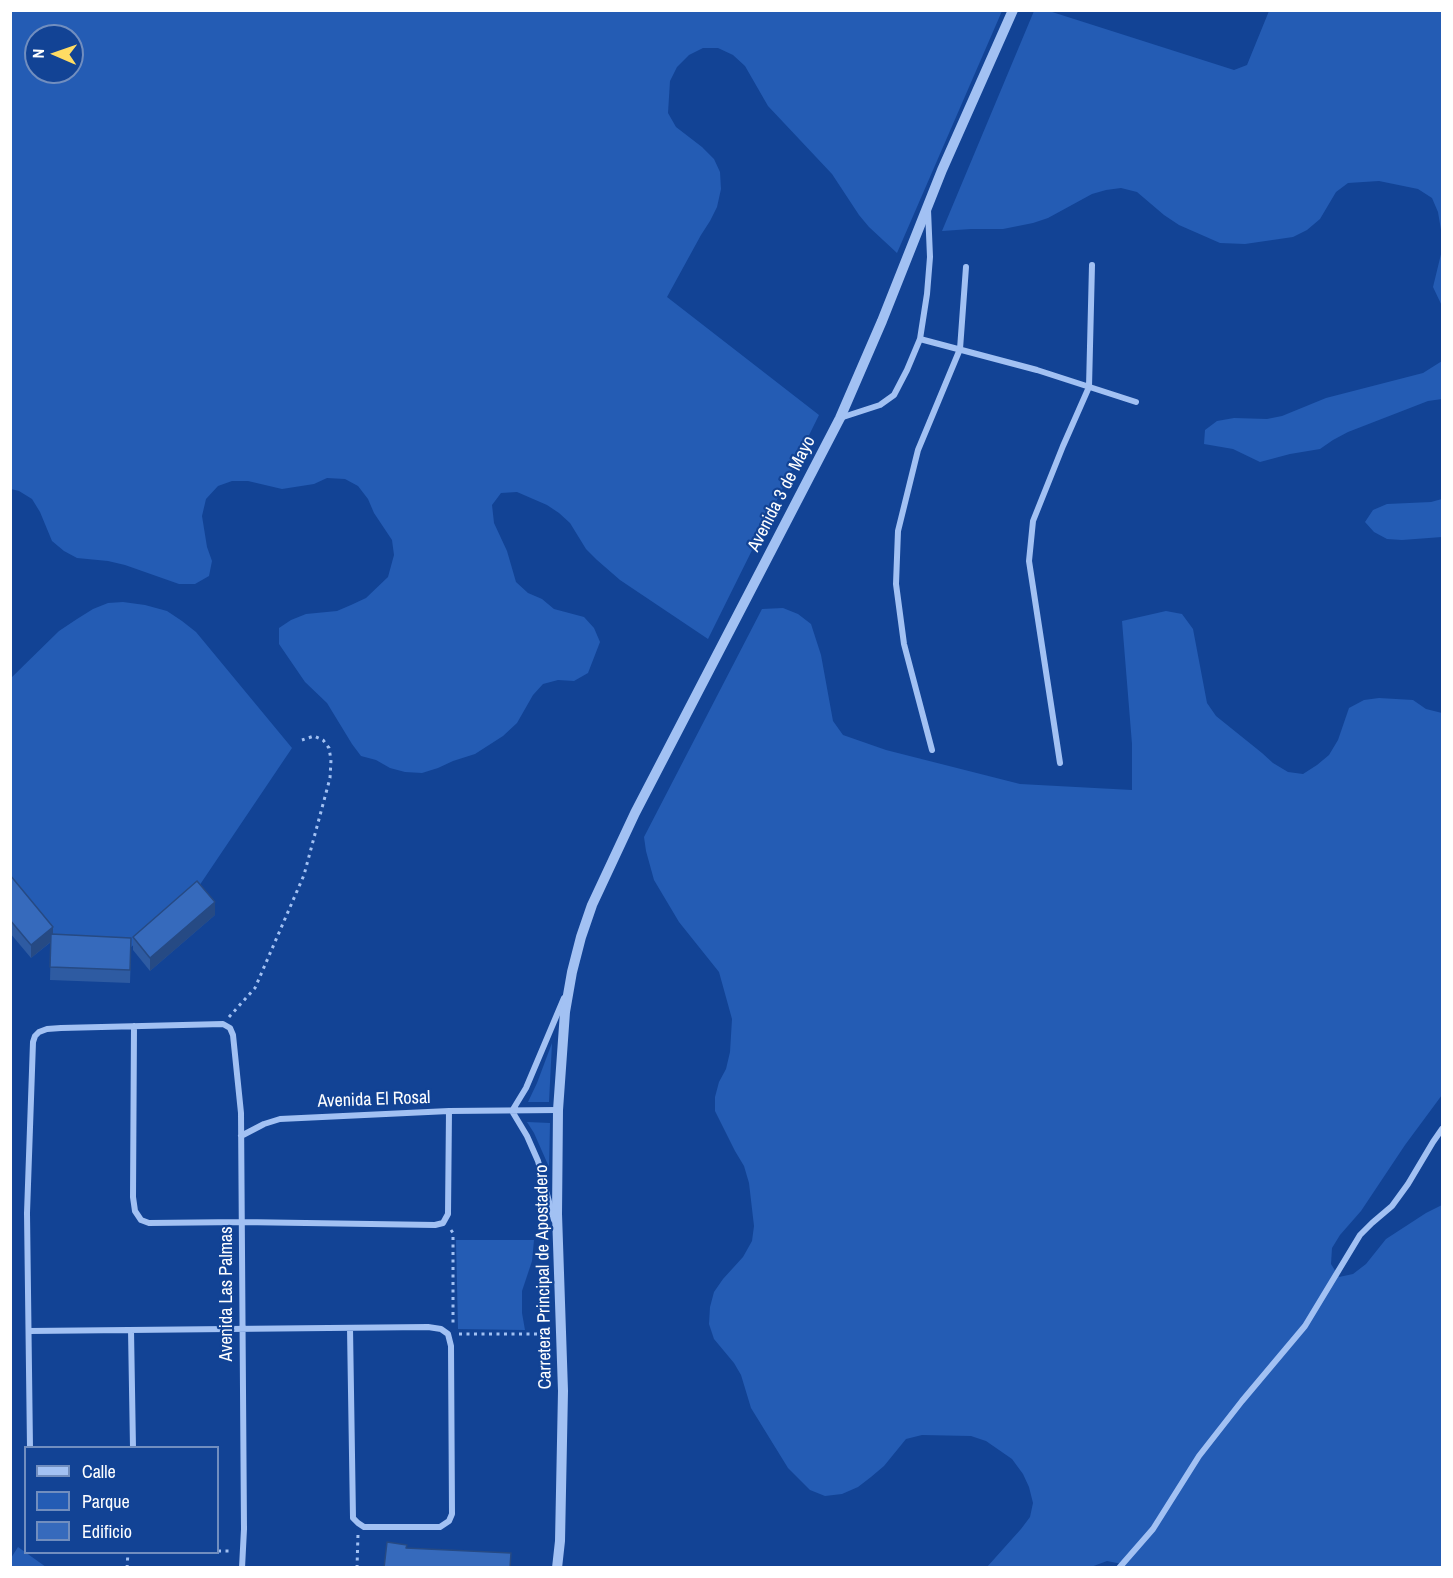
<!DOCTYPE html>
<style>
body{margin:0}
#map{position:relative;width:1453px;height:1578px;overflow:hidden;background:#124395;font-family:"Archivo Narrow",sans-serif}
canvas{display:block}
.frame{position:absolute;inset:0;border:12px solid #fff;pointer-events:none}
.legend{position:absolute;left:24px;top:1446px;width:195px;height:108px;box-sizing:border-box;background:#124395;border:2px solid #718ebf;margin:0;padding:8px 10px;list-style:none;font-size:18px;color:#fff}
.legend li{display:flex;align-items:center;gap:12px;height:30px}
.legend b{width:30px;border:2px solid #718ebf}
.north{position:absolute;left:24px;top:24px;width:60px;height:60px;box-sizing:border-box;background:#124395;border:2px solid #718ebf;border-radius:50%;rotate:272deg;font-size:16px;font-weight:700;line-height:24px;text-align:center;color:#fff}
.north::after{content:'';display:block;margin:auto;width:21px;height:27px;background:#ffdc63;clip-path:polygon(50% 0,100% 100%,50% 72%,0 100%)}
</style>
<div id="map">
<canvas width="1453" height="1578"></canvas>
<div class="frame"></div>
<ul class="legend">
<li><b style="height:8px;background:#a2c1f3"></b>Calle</li>
<li><b style="height:16px;background:#245cb4"></b>Parque</li>
<li><b style="height:16px;background:#366abc"></b>Edificio</li>
</ul>
<div class="north">N</div>
</div>
<script>
const ctx = document.querySelector('canvas').getContext('2d');
ctx.lineJoin = 'round';
function fillPath(path, color) { ctx.fillStyle = color; ctx.fill(path, 'evenodd'); }
const toPath = rows => new Path2D(rows.map(r => 'M' + r).join(''));
function trace(path, color, width, dash) { ctx.strokeStyle = color; ctx.lineWidth = width; ctx.lineCap = dash ? 'butt' : 'round'; ctx.setLineDash(dash || []); ctx.stroke(path); }
function label(font, color, halo, rows, align = 'center') {
  ctx.font = font + ' "Archivo Narrow",sans-serif'; ctx.lineWidth = 4.5; ctx.setLineDash([]); ctx.textBaseline = 'middle'; ctx.strokeStyle = halo; ctx.fillStyle = color; for (const [text, x, y, turn = 0] of rows) {
    ctx.save(); ctx.translate(x, y); ctx.rotate((+turn || 0) * Math.PI / 180); ctx.textAlign = isNaN(turn) ? turn : align; if (halo) ctx.strokeText(text, 0, 0); ctx.fillText(text, 0, 0); ctx.restore();
  }
}
const green = toPath([
 [11,10,1002,10,1002,11,897,253,869,227,859,215,832,174,768,106,745,66,733,55,718,48,703,48,689,55,677,67,670,81,668,113,676,127,702,147,714,159,720,172,721,189,717,207,710,221,701,235,667,297,819,415,708,639,620,580,597,560,586,549,570,523,559,513,547,505,517,492,501,493,492,505,494,523,507,551,516,582,528,593,542,599,554,609,584,617,594,628,600,642,588,673,574,681,558,680,543,684,533,695,517,723,503,736,475,754,453,761,438,768,422,773,405,772,390,768,376,760,361,756,352,744,327,703,305,682,279,644,279,628,291,620,306,614,337,611,351,605,366,598,388,577,394,555,392,540,374,513,368,499,358,486,345,479,327,478,314,484,282,489,248,481,232,481,218,486,206,499,202,516,207,547,212,561,209,576,195,584,179,584,125,565,108,561,77,558,64,551,52,541,40,512,32,499,19,491,11,489],
 [36,36,72,36,72,72,36,72],
 [1034,11,1049,11,1234,70,1247,65,1269,11,1442,11,1442,236,1438,212,1432,198,1418,189,1379,181,1348,183,1336,192,1320,219,1307,230,1293,237,1245,244,1220,243,1179,225,1164,215,1137,192,1121,188,1106,190,1092,194,1048,218,1033,223,1003,229,971,229,942,231],
 [1442,250,1442,306,1433,287],
 [1442,361,1442,399,1428,401,1348,432,1333,440,1320,449,1290,454,1260,462,1233,449,1204,444,1205,430,1217,421,1234,418,1267,419,1282,416,1326,398,1423,373],
 [1442,499,1442,537,1402,540,1387,539,1374,532,1365,522,1373,510,1387,504,1431,502],
 [123,602,145,605,167,611,182,621,196,632,292,748,195,892,130,948,59,945,11,885,11,678,59,631,77,619,93,609,108,603],
 [783,608,798,614,811,624,821,655,833,721,843,735,886,750,1020,784,1132,790,1132,744,1122,621,1166,611,1182,614,1193,629,1207,703,1216,716,1262,753,1273,763,1288,772,1303,774,1317,765,1329,755,1338,740,1349,708,1364,700,1379,698,1413,700,1426,709,1442,713,1442,1095,1405,1145,1361,1211,1340,1235,1332,1248,1331,1264,1339,1277,1353,1274,1366,1264,1386,1239,1426,1213,1442,1205,1442,1567,1128,1568,1122,1564,1107,1561,1091,1567,987,1567,1021,1529,1030,1517,1033,1503,1029,1487,1023,1474,1012,1459,986,1441,971,1436,922,1435,906,1439,884,1466,871,1477,858,1487,842,1494,825,1496,810,1490,788,1468,751,1408,741,1375,734,1363,714,1339,709,1324,710,1307,714,1292,723,1279,743,1257,752,1241,754,1226,749,1183,744,1166,735,1151,715,1111,715,1097,719,1082,726,1069,730,1052,732,1019,719,972,679,922,654,880,646,851,644,837,762,609],
 [552,1043,549,1102,528,1102,537,1083],
 [527,1122,550,1123,549,1167,534,1133],
 [456,1240,534,1240,532,1261,522,1291,522,1313,525,1330,458,1329],
 [18,1547,46,1567,11,1567,11,1558]
]);
const path = toPath([
 [229,1017,255,988,304,875,330,778,331,760,329,748,323,740,314,736,302,740],
 [451,1230,453,1233,453,1324],
 [459,1334,549,1334],
 [218,1551,232,1551],
 [127,1568,128,1552],
 [357,1568,358,1534]
]);
const minor = toPath([
 [920,339,1037,370,1136,402],
 [840,418,880,405,894,395,907,370,920,339,927,294,930,257,928,210],
 [932,750,904,644,896,584,898,531,918,450,960,349,966,267],
 [1060,763,1029,561,1033,521,1063,446,1089,387,1092,265],
 [134,1026,133,1197,135,1211,141,1220,149,1223,241,1222,435,1225,443,1223,448,1214,449,1111],
 [241,1136,264,1124,280,1119,449,1111,558,1110],
 [554,1220,538,1161,527,1136,512,1111,526,1088,564,998],
 [131,1330,133,1448],
 [29,1331,428,1327,441,1329,448,1334,451,1346,452,1514,449,1521,440,1527,364,1527,358,1523,353,1518,350,1328],
 [30,1448,27,1213,33,1042,35,1036,39,1032,47,1029,61,1028,223,1024,230,1028,233,1035,241,1113,244,1529,242,1568],
 [1119,1568,1153,1529,1199,1456,1242,1401,1305,1326,1360,1235,1372,1223,1392,1206,1408,1184,1433,1142,1442,1129]
]);
const tertiary = toPath([
 [557,1568,560,1541,563,1391,557,1214,558,1110,565,1012,572,972,581,937,592,905,635,813,840,418,882,321,942,170,1013,10]
]);
const wall = toPath([
 [10,875,53,934,131,951,130,983,50,980,51,942,31,958,10,933],
 [215,915,150,971,133,950,133,937]
]);
const shadedWall = toPath([
 [215,902,215,915,150,971,150,958],
 [53,927,53,940,31,958,31,945]
]);
const building = toPath([
 [10,875,53,927,31,945,10,920,10,875],
 [197,881,215,902,150,958,133,937,197,881],
 [51,934,131,938,130,970,50,967,51,934],
 [387,1542,407,1545,406,1548,511,1553,510,1568,384,1568,387,1542]
]);
const streetNames = [
 ["Avenida 3 de Mayo",782,494,-63],
 ["Avenida El Rosal",374,1100,-2],
 ["Carretera Principal de Apostadero",544,1277,-91],
 ["Avenida Las Palmas",227,1294,-90]
];
fillPath(green, '#245cb4');
trace(path, '#a2c1f3', 3, [3, 4.5]);
trace(minor, '#a2c1f3', 6);
trace(tertiary, '#a2c1f3', 10);
fillPath(wall, '#2e5ba2');
fillPath(shadedWall, '#264a84');
fillPath(building, '#366abc');
trace(building, '#264a84', 1.5);
label('18px', '#fff', '#124395', streetNames);
</script>
